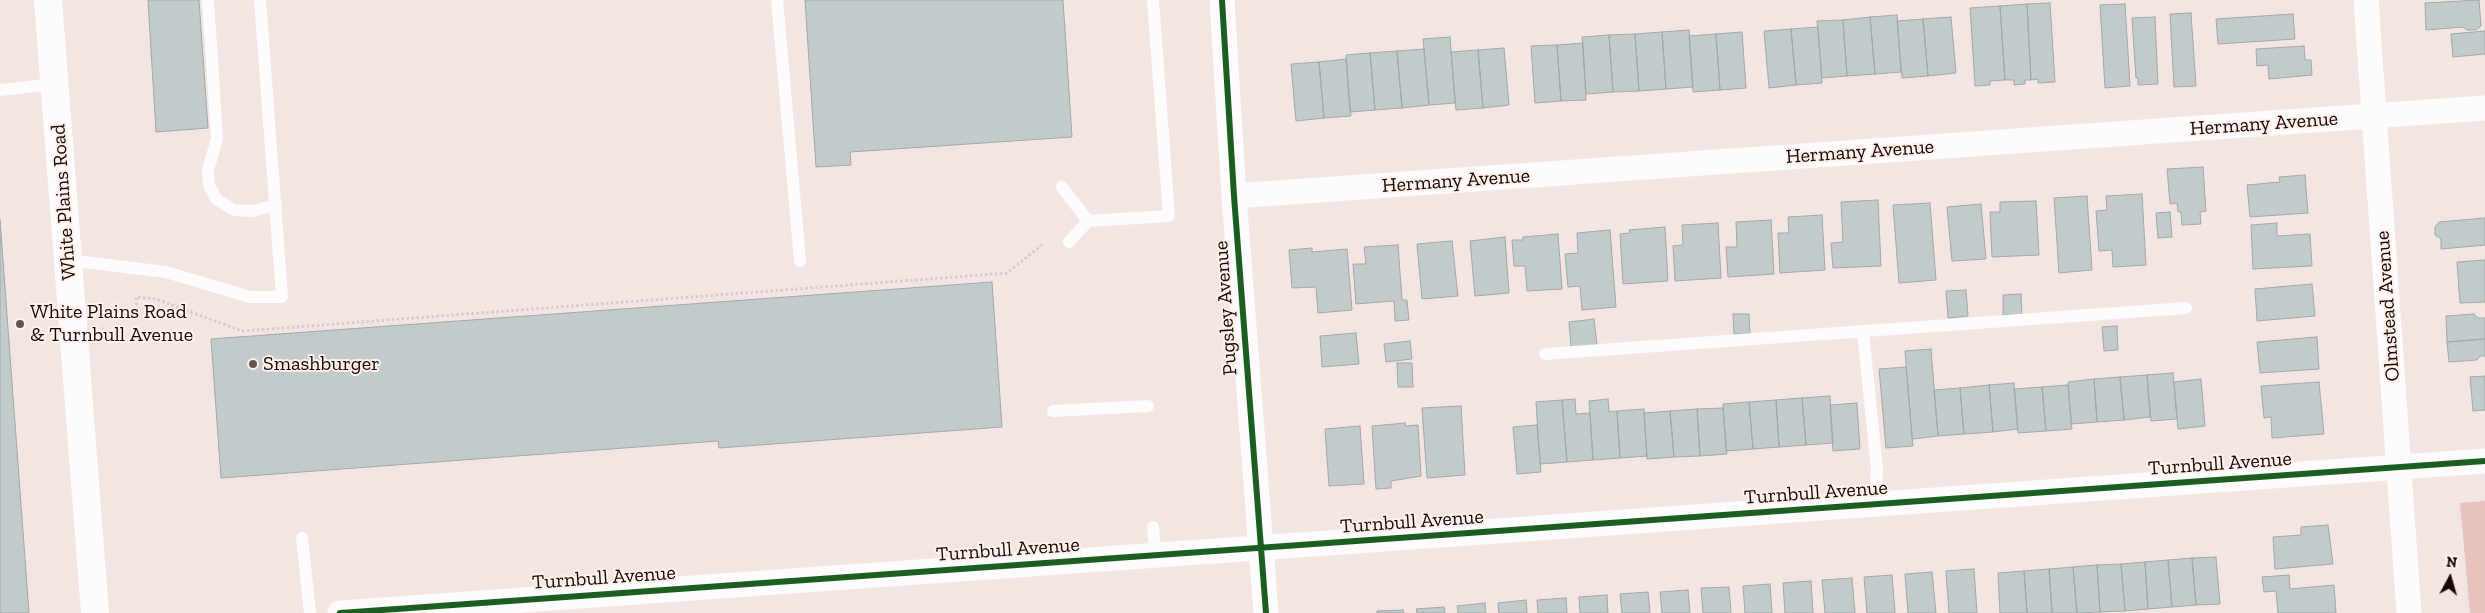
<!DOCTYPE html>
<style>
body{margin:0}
#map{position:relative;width:2485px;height:613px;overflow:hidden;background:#f3e5e2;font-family:"Zilla Slab",serif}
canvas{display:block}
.north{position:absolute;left:2425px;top:553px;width:50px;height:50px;-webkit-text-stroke:4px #fdf1ee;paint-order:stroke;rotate:6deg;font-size:14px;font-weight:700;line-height:20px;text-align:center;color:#190604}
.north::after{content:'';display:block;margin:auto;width:18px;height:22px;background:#190604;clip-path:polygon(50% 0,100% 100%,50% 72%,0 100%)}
</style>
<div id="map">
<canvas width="2485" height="613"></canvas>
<div class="north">N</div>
</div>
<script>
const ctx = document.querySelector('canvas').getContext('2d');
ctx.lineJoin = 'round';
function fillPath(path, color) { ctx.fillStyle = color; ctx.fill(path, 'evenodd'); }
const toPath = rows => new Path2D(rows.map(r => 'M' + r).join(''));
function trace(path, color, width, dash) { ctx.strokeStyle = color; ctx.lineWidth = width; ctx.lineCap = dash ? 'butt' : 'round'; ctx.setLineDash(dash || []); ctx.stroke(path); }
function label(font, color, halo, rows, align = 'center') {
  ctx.font = font + ' "Zilla Slab",serif'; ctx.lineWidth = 4; ctx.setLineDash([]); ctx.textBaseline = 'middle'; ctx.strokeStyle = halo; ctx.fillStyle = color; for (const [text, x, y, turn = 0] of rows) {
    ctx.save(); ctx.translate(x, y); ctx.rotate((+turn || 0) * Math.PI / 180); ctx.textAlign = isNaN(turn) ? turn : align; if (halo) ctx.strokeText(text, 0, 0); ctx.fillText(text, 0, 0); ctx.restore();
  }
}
const green = toPath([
 [2485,501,2485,613,2470,613,2460,503]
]);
const building = toPath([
 [148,0,199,0,208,128,156,132,148,0],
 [805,0,1063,0,1072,137,850,152,851,165,816,167,805,0],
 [2479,0,2481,26,2476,30,2467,30,2463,27,2426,30,2425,3,2479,0],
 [2050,3,2055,82,2038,83,2038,79,2031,80,2027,4,2050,3],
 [2027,4,2031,80,2025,80,2025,84,2014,85,2014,80,2005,80,2000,6,2027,4],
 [2125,4,2130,86,2105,88,2100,5,2125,4],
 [2000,6,2005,80,1990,81,1990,85,1975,86,1970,8,2000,6],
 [2191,13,2196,86,2174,87,2170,14,2191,13],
 [2293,14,2295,39,2218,44,2216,19,2293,14],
 [1897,15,1901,72,1875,74,1870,17,1897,15],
 [1870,17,1875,74,1847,76,1843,20,1870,17],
 [1951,17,1956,73,1928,76,1923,19,1951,17],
 [2155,17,2158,84,2138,85,2138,78,2136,78,2132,18,2155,17],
 [1923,19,1928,76,1902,78,1897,21,1923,19],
 [1843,20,1847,76,1822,78,1817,21,1843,20],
 [1818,27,1822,83,1796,85,1791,29,1818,27],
 [1791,29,1796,85,1769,88,1764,31,1791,29],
 [1689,30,1693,87,1666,89,1662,32,1689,30],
 [2485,31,2485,54,2453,57,2451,34,2485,31],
 [1662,32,1666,89,1639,91,1635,34,1662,32],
 [1742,32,1746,88,1720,90,1716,34,1742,32],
 [1635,34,1639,91,1613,92,1609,35,1635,34],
 [1716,34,1720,90,1693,92,1689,36,1716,34],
 [1609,35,1613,92,1586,94,1582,37,1609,35],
 [1450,37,1455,103,1429,105,1423,39,1450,37],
 [1583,43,1586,100,1561,101,1557,45,1583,43],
 [1557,45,1561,101,1535,103,1531,46,1557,45],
 [2304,46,2305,60,2311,60,2312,75,2269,79,2268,65,2257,66,2256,49,2304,46],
 [1504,48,1509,105,1483,108,1478,50,1504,48],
 [1424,49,1429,105,1402,108,1397,51,1424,49],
 [1478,50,1483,108,1456,110,1451,52,1478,50],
 [1397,51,1402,108,1375,110,1370,53,1397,51],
 [1370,53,1375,110,1350,112,1346,55,1370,53],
 [1346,59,1351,116,1324,118,1319,62,1346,59],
 [1319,62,1324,118,1296,121,1291,64,1319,62],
 [2203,167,2206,211,2200,212,2201,224,2182,225,2181,212,2178,212,2177,203,2170,204,2167,169,2203,167],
 [2305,175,2308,213,2250,217,2247,185,2280,182,2279,177,2305,175],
 [2142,194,2146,265,2113,267,2112,250,2099,251,2096,211,2107,210,2106,196,2142,194],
 [2087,196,2092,270,2059,273,2054,198,2087,196],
 [1878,200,1881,266,1833,268,1831,243,1843,242,1841,202,1878,200],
 [2036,201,2039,255,1992,257,1990,212,2000,212,2000,202,2036,201],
 [1930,203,1936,280,1899,283,1893,205,1930,203],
 [1981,204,1986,259,1952,261,1947,207,1981,204],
 [2170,212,2172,237,2158,238,2156,213,2170,212],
 [1822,215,1825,270,1780,273,1778,233,1789,233,1788,217,1822,215],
 [2485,218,2485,245,2441,249,2441,239,2435,235,2435,227,2439,222,2485,218],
 [0,220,29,613,0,613,0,220],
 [1771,220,1774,274,1728,277,1726,247,1737,247,1736,222,1771,220],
 [1718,223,1721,278,1675,281,1673,246,1683,245,1682,225,1718,223],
 [2277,223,2277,236,2310,234,2312,266,2253,269,2251,225,2277,223],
 [1665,227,1668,281,1623,284,1620,234,1630,233,1629,230,1665,227],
 [1610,230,1616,307,1582,310,1580,286,1568,287,1565,254,1578,253,1577,233,1610,230],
 [1558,234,1562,289,1527,291,1525,266,1514,266,1512,240,1523,240,1523,237,1558,234],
 [1505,237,1509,293,1475,296,1470,241,1505,237],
 [1452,241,1458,296,1422,299,1417,244,1452,241],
 [1398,245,1402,300,1407,300,1409,320,1395,321,1394,301,1356,304,1353,264,1366,264,1364,247,1398,245],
 [1312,248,1312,252,1347,249,1352,310,1318,313,1316,287,1292,288,1289,250,1312,248],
 [2485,260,2485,302,2460,303,2457,262,2485,260],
 [992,282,1002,427,719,448,718,441,221,478,211,339,992,282],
 [2312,284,2315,316,2257,321,2255,289,2312,284],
 [1966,290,1968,316,1948,318,1946,291,1966,290],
 [2021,294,2022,315,2003,315,2003,295,2021,294],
 [1733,314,1749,314,1750,334,1734,334,1733,314],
 [2474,314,2478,318,2485,318,2485,339,2447,342,2446,316,2474,314],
 [1594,319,1597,345,1571,347,1569,322,1594,319],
 [2117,326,2118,350,2104,351,2102,327,2117,326],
 [1356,333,1359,364,1322,367,1320,336,1356,333],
 [2317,337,2319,369,2260,373,2257,342,2317,337],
 [2485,339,2485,356,2480,356,2477,360,2449,362,2447,342,2485,339],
 [1410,341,1412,359,1386,362,1384,344,1410,341],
 [1931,349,1938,436,1912,439,1905,351,1931,349],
 [1397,363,1412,363,1413,387,1398,387,1397,363],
 [1906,367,1913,446,1886,448,1879,369,1906,367],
 [2173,373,2177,419,2151,421,2147,375,2173,373],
 [2147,375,2150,417,2124,420,2120,377,2147,375],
 [2485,376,2485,410,2473,411,2470,377,2485,376],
 [2120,377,2124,420,2097,422,2094,379,2120,377],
 [2094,379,2097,422,2071,424,2068,382,2094,379],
 [2201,379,2205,426,2178,429,2174,382,2201,379],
 [2319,382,2324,434,2272,438,2271,417,2264,418,2261,386,2319,382],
 [2014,383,2018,429,1993,432,1989,385,2014,383],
 [1989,385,1993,432,1964,434,1960,388,1989,385],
 [2068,385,2072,429,2046,431,2042,387,2068,385],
 [2042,387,2046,431,2018,433,2014,389,2042,387],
 [1960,388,1964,434,1938,436,1934,390,1960,388],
 [1830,396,1833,443,1806,445,1802,398,1830,396],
 [1802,398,1806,445,1779,447,1776,400,1802,398],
 [1575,399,1576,414,1590,413,1593,460,1567,462,1562,400,1575,399],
 [1608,399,1609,412,1617,411,1620,458,1593,460,1589,401,1608,399],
 [1562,400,1567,462,1540,464,1536,402,1562,400],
 [1776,400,1779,447,1753,449,1749,402,1776,400],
 [1749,402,1753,449,1726,451,1723,404,1749,402],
 [1857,403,1860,449,1833,451,1830,405,1857,403],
 [1461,406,1465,475,1427,478,1422,408,1461,406],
 [1723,408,1727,454,1700,456,1697,409,1723,408],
 [1644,409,1647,456,1620,458,1617,411,1644,409],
 [1697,409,1700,456,1674,457,1670,411,1697,409],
 [1670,411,1674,457,1647,459,1644,413,1670,411],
 [1405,423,1406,426,1418,425,1421,476,1391,481,1391,488,1376,489,1372,426,1405,423],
 [1537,425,1541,472,1517,474,1513,427,1537,425],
 [1360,426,1364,484,1329,486,1325,429,1360,426],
 [2328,525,2333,564,2275,569,2273,537,2301,535,2301,527,2328,525],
 [2216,557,2220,604,2196,605,2192,558,2216,557],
 [2192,558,2196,605,2172,607,2168,560,2192,558],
 [2168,560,2172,607,2148,609,2145,562,2168,560],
 [2145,562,2148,609,2125,611,2121,564,2145,562],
 [2121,564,2125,611,2100,612,2097,565,2121,564],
 [2097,565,2100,612,2077,613,2073,567,2097,565],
 [2073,567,2077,613,2052,613,2049,569,2073,567],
 [1974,569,1977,613,1949,613,1946,571,1974,569],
 [2049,569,2052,613,2027,613,2024,571,2049,569],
 [2024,571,2027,613,2000,613,1998,573,2024,571],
 [1932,572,1936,613,1908,613,1905,574,1932,572],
 [1892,575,1895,613,1867,613,1864,577,1892,575],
 [2289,575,2290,589,2334,585,2336,613,2278,613,2276,591,2264,592,2262,577,2289,575],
 [1852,578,1855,613,1825,613,1822,580,1852,578],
 [1811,581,1813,613,1785,613,1783,583,1811,581],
 [1770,584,1772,613,1745,613,1743,586,1770,584],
 [1729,587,1731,613,1703,613,1701,588,1729,587],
 [1688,590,1690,613,1662,613,1660,592,1688,590],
 [1648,592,1650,613,1622,613,1620,594,1648,592],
 [1607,595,1608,613,1580,613,1579,597,1607,595],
 [1566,598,1567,613,1538,613,1537,600,1566,598],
 [1526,600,1527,613,1499,613,1498,603,1526,600],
 [1485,603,1486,613,1458,613,1457,606,1485,603],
 [1444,607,1445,613,1417,613,1416,609,1444,607],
 [1403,610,1404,613,1377,613,1377,611,1403,610]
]);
const path = toPath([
 [123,316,138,315,136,297,156,299,242,331,1007,273,1043,244]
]);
const service = toPath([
 [208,0,217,139,208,170,209,185,216,199,234,210,252,211,276,205],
 [777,0,800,261],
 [0,90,55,84],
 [1062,187,1088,221],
 [1069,242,1088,221,1169,216,1153,0],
 [68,260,166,272,250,297,282,297,260,0],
 [1863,332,1877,469,1875,505],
 [1545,354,2186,308],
 [1053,411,1148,406],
 [1153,527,1155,556],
 [302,538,310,613]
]);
const minor = toPath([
 [1222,0,1234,196,1266,613],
 [2366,0,2409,613],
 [1234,196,2485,108],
 [340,613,2485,461]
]);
const secondary = toPath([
 [48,0,95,613]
]);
const cycleway = toPath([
 [1222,0,1234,196,1266,613],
 [340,613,2485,461]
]);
const markers = [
 [20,324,5,"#655452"],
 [253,364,5,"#655452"]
];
const streetNames = [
 ["Hermany Avenue",2264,124,-4],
 ["Hermany Avenue",1860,152,-4],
 ["Hermany Avenue",1456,181,-4],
 ["White Plains Road",64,202,-94],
 ["Olmstead Avenue",2388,306,-94],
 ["Pugsley Avenue",1226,308,-94],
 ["Turnbull Avenue",2220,464,-4],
 ["Turnbull Avenue",1816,493,-4],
 ["Turnbull Avenue",1412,522,-4],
 ["Turnbull Avenue",1008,550,-4],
 ["Turnbull Avenue",604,578,-4]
];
const poiNames = [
 ["White Plains Road",30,312],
 ["& Turnbull Avenue",30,335],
 ["Smashburger",263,364]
];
fillPath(green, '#e6c3bd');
fillPath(building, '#c3cacb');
trace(building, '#a1a8a9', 1);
trace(path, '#d3cecd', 3, [2.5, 2.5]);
trace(service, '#fdfbfb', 12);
trace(minor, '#fdfbfb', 25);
trace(secondary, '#fdfbfb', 28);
trace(cycleway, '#1b5e20', 6);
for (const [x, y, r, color] of markers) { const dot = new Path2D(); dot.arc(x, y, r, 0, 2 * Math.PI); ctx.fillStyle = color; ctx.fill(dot); trace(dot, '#fdf1ee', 2); }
label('20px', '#190604', '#fdf1ee', streetNames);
label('20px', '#190604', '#fdf1ee', poiNames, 'left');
</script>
